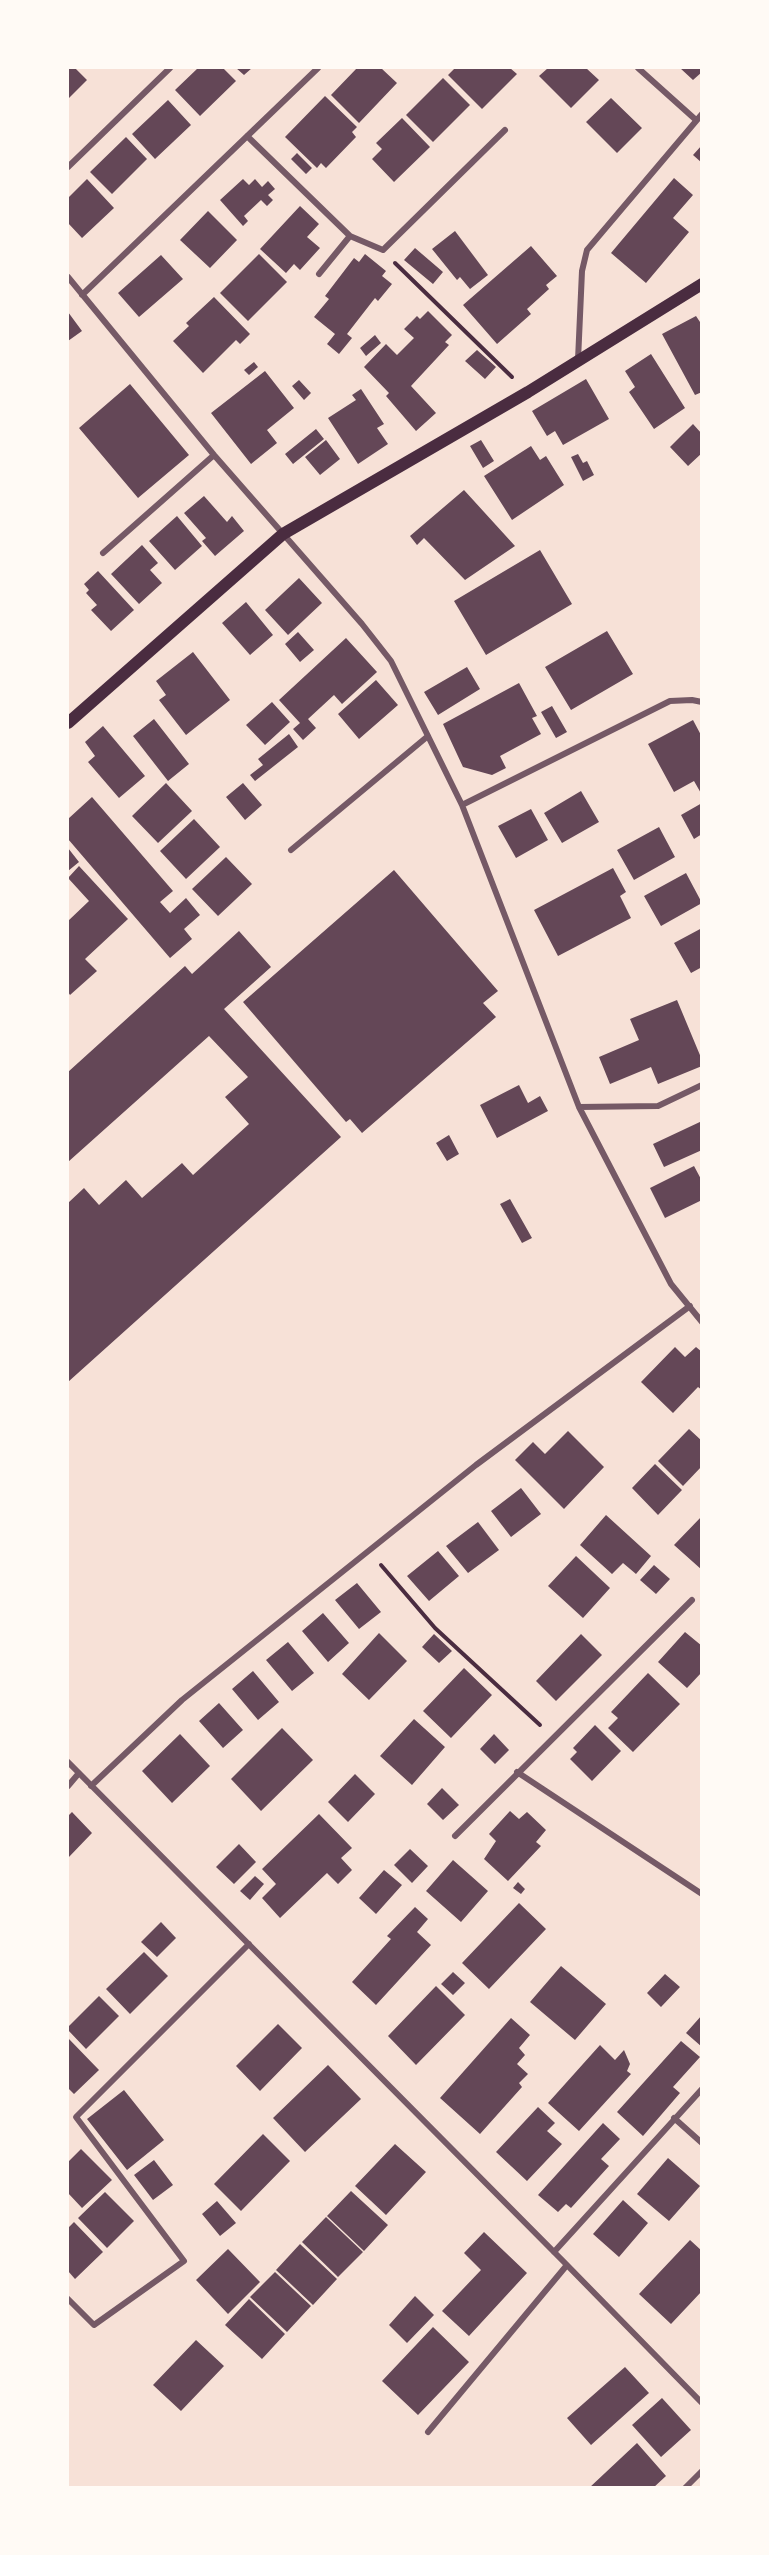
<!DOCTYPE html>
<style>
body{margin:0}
#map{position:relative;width:769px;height:2555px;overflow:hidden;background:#f7e1d7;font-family:"Varela Round",sans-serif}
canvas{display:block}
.frame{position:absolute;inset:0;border:69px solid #fffaf5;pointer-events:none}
</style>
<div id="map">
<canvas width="769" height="2555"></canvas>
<div class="frame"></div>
</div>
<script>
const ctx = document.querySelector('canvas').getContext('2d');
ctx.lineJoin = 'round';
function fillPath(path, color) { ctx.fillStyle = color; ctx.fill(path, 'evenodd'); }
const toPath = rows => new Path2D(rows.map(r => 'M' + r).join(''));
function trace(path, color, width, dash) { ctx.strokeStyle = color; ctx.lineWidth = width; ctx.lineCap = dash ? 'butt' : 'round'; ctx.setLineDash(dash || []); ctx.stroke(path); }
const building = toPath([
 [68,68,75,68,87,80,68,99],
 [198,68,223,68,236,81,200,116,175,90],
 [236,68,252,68,244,75],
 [357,68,381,68,397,83,359,123,331,95],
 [455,68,510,68,517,74,482,109,448,75],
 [548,68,586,68,599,80,571,108,539,76],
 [680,68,702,68,702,72,693,80],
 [443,78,470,105,433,142,406,115],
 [325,96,357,127,352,132,356,137,326,168,321,163,317,168,285,137],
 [611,98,642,128,617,153,586,122],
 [168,100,191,125,155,159,132,134],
 [402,118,430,147,394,182,372,159,382,149,376,143],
 [126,137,147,159,112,194,90,172],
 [702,145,702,163,693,155],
 [297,153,312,168,306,174,291,159],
 [674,178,693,195,673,218,689,232,646,283,611,253],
 [87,179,114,208,82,238,68,223,68,198],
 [243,179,249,185,255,179,262,187,268,181,275,189,268,195,273,200,267,206,261,200,244,216,248,221,243,226,220,200],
 [300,206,319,224,307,237,320,248,300,270,294,264,286,273,260,249],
 [208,211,237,240,210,268,180,240],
 [455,231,488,275,470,289,460,277,457,280,432,249],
 [531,246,557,276,546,285,549,289,527,309,531,314,497,344,463,305],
 [415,248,443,272,433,284,404,260],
 [259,254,287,282,248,321,220,293],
 [365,254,386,271,382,276,392,284,378,301,375,298,347,334,352,338,339,354,327,344,335,334,314,317,329,299,325,296,354,258,359,262],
 [161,255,183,279,139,317,118,293],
 [214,297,250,334,240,344,236,340,203,373,173,341,189,326,186,323],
 [428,311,452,335,445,342,449,345,411,386,436,413,416,431,386,396,389,393,364,367,386,344,397,355,414,338,404,329,417,316,420,319],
 [68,312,82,331,68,341],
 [696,316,702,325,702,392,695,395,662,334],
 [375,335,381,343,366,356,360,348],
 [477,350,496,367,485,379,465,361],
 [651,354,685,408,654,429,629,392,635,387,625,371],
 [254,362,258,367,249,375,244,370],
 [265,371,294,408,267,430,277,443,251,464,211,413],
 [586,379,609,419,563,445,555,431,547,436,532,411],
 [299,380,311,393,304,400,292,386],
 [130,384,189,455,138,498,79,428],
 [361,389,384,424,377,428,388,444,358,464,328,418,356,400,352,395],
 [693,424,702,434,702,453,688,466,670,447],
 [316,429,324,439,293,464,285,454],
 [326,440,340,459,320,475,305,457],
 [481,440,494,461,483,468,470,446],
 [531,446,540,460,546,456,564,485,512,520,484,476],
 [578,454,583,463,587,461,594,475,583,481,571,457],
 [464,490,515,546,465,580,424,538,417,545,410,536],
 [204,496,227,522,232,516,244,531,215,556,202,541,206,538,184,513],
 [177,516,202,546,175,570,149,541],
 [142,545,158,563,150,570,162,583,139,604,111,574],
 [540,550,572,604,486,655,454,601],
 [98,571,134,610,111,631,91,610,97,605,86,593,89,590,84,584],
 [299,578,322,603,288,635,265,610],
 [246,602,273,635,250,655,222,623],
 [607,631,633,674,571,710,545,667],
 [298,632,314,650,300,662,285,644],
 [346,638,377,672,342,704,334,695,308,719,316,728,303,740,293,729,300,723,279,700],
 [193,652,230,700,186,735,159,700,166,695,156,681],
 [467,667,480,689,438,715,424,692],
 [376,680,398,705,359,739,338,714],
 [519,683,537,716,532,718,541,734,500,756,506,768,492,775,463,767,443,724],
 [272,702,290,722,265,745,246,725],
 [552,706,567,732,556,738,541,712],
 [154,719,189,764,168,781,133,736],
 [693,720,702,737,702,795,694,781,674,792,648,744],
 [103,726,145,776,119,798,88,762,95,756,85,742],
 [289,734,298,747,255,781,250,775,263,765,258,759],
 [166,783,192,811,158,843,132,816],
 [243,783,262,805,245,820,226,797],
 [581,791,599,822,562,843,544,813],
 [92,797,173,891,160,902,170,913,186,898,200,915,184,929,192,939,170,958,68,839,68,819],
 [702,803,702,834,694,839,681,815],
 [531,809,548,840,516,858,498,826],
 [194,819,220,847,186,879,160,851],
 [659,827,675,857,634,880,617,850],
 [68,848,79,862,68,871],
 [226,857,252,884,218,916,192,889],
 [79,866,128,919,85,959,97,971,70,995,68,992,68,921,89,901,68,878],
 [613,868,626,892,620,896,631,918,558,956,534,910],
 [394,870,498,991,483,1003,496,1017,362,1133,350,1119,346,1122,243,1002],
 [686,873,702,903,661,926,644,896],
 [702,928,702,967,691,973,674,943],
 [239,931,271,967,224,1009,341,1137,68,1382,68,1203,84,1188,99,1205,126,1180,142,1198,182,1163,193,1175,249,1124,225,1097,248,1077,209,1036,68,1162,68,1072,185,966,192,974],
 [677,1000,702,1060,702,1066,658,1084,651,1067,610,1084,599,1057,639,1040,630,1019],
 [519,1085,528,1103,540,1096,548,1111,497,1138,480,1105],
 [702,1121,702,1150,664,1167,653,1144],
 [449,1135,459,1154,447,1161,436,1143],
 [694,1166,702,1181,702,1200,665,1218,650,1188],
 [510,1199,532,1238,522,1243,500,1204],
 [675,1347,685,1357,696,1347,702,1352,702,1390,698,1387,673,1413,641,1382],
 [689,1429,702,1441,702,1466,683,1486,658,1461],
 [568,1431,604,1467,564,1509,515,1460,533,1442,545,1454],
 [655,1464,682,1490,658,1515,632,1488],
 [521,1488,541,1514,511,1537,491,1511],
 [606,1515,651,1556,636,1574,623,1563,612,1574,580,1545],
 [702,1516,702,1570,674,1545],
 [478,1522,499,1550,468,1573,446,1546],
 [438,1551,459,1576,429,1601,407,1576],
 [576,1556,610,1588,583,1618,548,1586],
 [654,1565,670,1579,656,1594,640,1580],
 [357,1583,381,1612,359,1629,335,1600],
 [323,1613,349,1643,328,1662,302,1631],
 [685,1632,702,1646,702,1672,687,1688,658,1662],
 [379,1633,407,1661,369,1700,342,1674],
 [434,1634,452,1651,439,1663,422,1647],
 [581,1634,602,1655,556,1701,536,1681],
 [288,1642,314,1673,292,1691,266,1660],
 [464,1668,492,1695,451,1738,423,1711],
 [253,1671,279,1702,258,1720,232,1689],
 [648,1673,680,1704,633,1752,608,1728,618,1718,611,1712],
 [219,1703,243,1730,223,1748,199,1721],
 [414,1719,445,1747,412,1785,380,1756],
 [595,1725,621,1751,592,1781,570,1759,577,1752,573,1748],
 [282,1728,313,1760,261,1811,231,1779],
 [180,1734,210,1766,172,1803,142,1771],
 [494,1734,509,1750,495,1764,480,1749],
 [355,1774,375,1794,348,1822,328,1802],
 [442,1788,459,1805,443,1820,427,1804],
 [510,1811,519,1819,527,1812,546,1830,536,1842,541,1846,508,1881,484,1859,496,1841,489,1834],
 [72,1812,92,1833,68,1858,68,1816],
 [319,1814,352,1848,341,1858,352,1870,338,1884,327,1873,280,1918,262,1898,276,1884,262,1869],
 [239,1844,256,1862,234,1884,216,1867],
 [410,1849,428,1866,412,1883,394,1865],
 [453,1860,488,1891,461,1922,426,1891],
 [384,1870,402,1885,376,1914,359,1898],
 [255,1876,264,1884,250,1900,240,1891],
 [518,1882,525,1889,521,1894,513,1888],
 [519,1903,546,1929,489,1989,462,1963],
 [415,1907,428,1919,417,1932,431,1945,376,2005,352,1982,391,1939,387,1936],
 [161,1922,176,1938,157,1957,141,1942],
 [144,1952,168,1976,130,2014,106,1989],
 [561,1966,606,2004,575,2040,530,2002],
 [453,1972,465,1983,453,1995,441,1984],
 [665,1974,680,1987,661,2007,647,1993],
 [436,1986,465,2015,416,2065,388,2036],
 [99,1996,119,2016,86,2049,68,2030,68,2027],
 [702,2015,702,2047,686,2033],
 [511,2018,530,2035,519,2048,525,2055,517,2064,528,2074,519,2083,522,2087,480,2134,440,2098],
 [278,2024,302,2048,260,2091,236,2066],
 [68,2038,99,2070,74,2094,68,2088],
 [681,2041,700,2057,673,2087,680,2093,643,2136,617,2112],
 [600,2045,615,2060,624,2050,630,2064,627,2071,631,2074,579,2131,548,2103],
 [328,2065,361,2099,305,2152,273,2118],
 [124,2090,164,2140,127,2170,87,2119],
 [538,2107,555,2123,547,2131,562,2144,527,2181,496,2152],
 [603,2123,620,2139,601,2159,609,2166,571,2208,566,2204,558,2212,538,2195],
 [263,2134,290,2161,241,2211,214,2184],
 [395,2144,426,2172,386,2215,355,2186],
 [81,2149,112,2180,82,2208,68,2193,68,2162],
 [668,2158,700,2186,669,2221,637,2194],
 [154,2160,173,2185,153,2200,134,2175],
 [351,2191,388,2225,364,2251,327,2216],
 [105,2192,134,2221,107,2248,78,2218],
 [623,2200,648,2223,619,2257,593,2234],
 [217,2201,236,2223,220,2236,202,2214],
 [326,2217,363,2252,338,2277,302,2242],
 [74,2222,103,2252,75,2279,68,2271,68,2228],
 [484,2232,527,2273,469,2336,442,2311,481,2270,464,2253],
 [690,2240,702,2251,702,2291,671,2324,639,2294],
 [300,2244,337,2279,313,2305,276,2270],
 [228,2249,260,2282,228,2314,196,2280],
 [275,2272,311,2306,287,2332,250,2297],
 [415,2296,434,2315,407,2343,389,2325],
 [249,2299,285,2334,262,2359,225,2325],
 [433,2327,469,2362,418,2415,382,2381],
 [196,2340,224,2366,181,2411,153,2385],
 [625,2367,649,2393,591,2445,567,2418],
 [662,2398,691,2430,661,2457,632,2425],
 [637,2443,666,2476,653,2488,589,2488]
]);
const path = toPath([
 [395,263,512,377],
 [381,1565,435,1628,540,1725]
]);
const minor = toPath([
 [638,68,696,120],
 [247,136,350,236,383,250,505,130],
 [68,167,170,68],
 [319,274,350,236],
 [68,277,214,455,362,624,391,661,462,805,579,1107,671,1284,702,1322],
 [82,295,318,68],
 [578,360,582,271,587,250,702,114],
 [103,553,214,455],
 [462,805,670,701,692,700,702,702],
 [291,850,428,736],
 [579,1107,658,1106,702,1085],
 [68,1762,563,2261,702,2403],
 [517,1772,702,1894],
 [68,1786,79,1773],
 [91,1786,182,1700,476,1465,690,1306],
 [455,1836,692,1600],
 [674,2118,702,2143],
 [554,2252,702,2089],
 [68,2299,94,2325,184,2261,76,2117,249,1944],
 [428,2432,567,2265],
 [685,2488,702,2471]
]);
const secondary = toPath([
 [68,723,283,534,528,392,702,284]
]);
fillPath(building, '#644757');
trace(path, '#4a2c40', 4);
trace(minor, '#755966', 6);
trace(secondary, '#4a2c40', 12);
</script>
